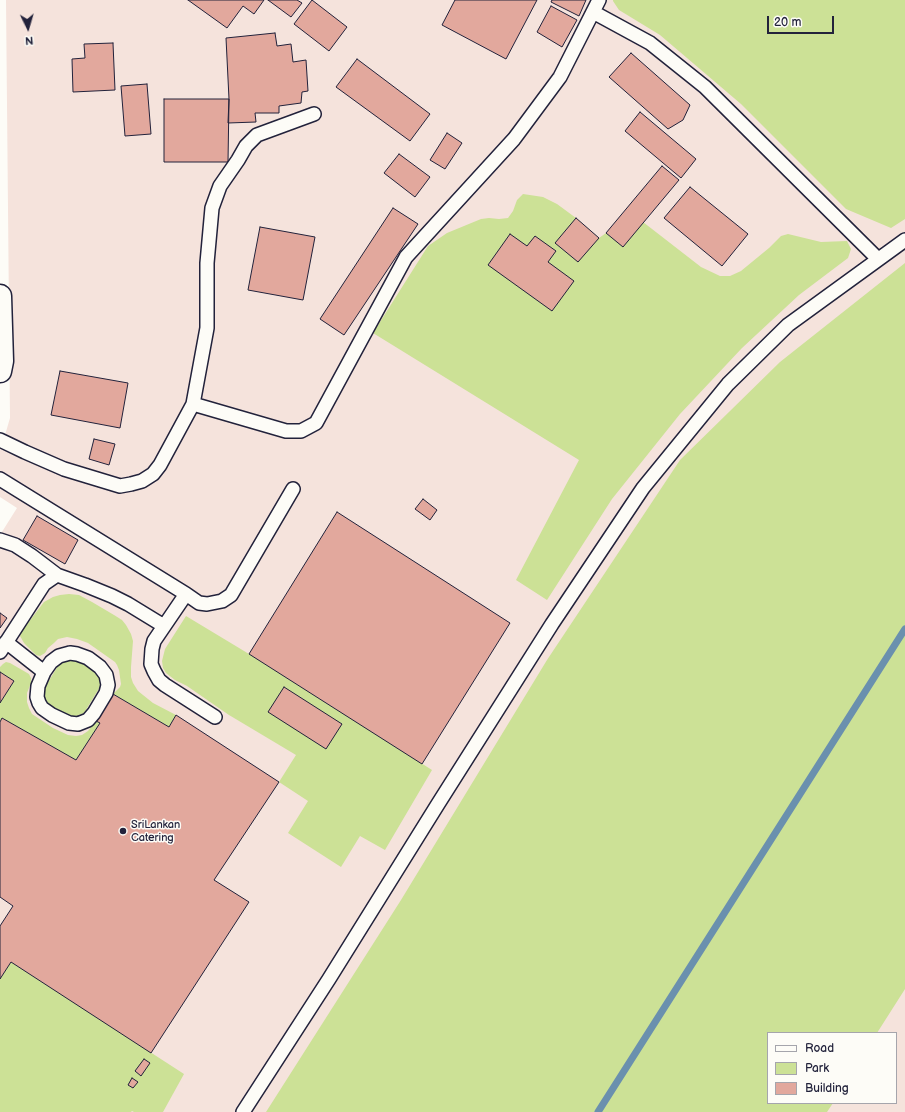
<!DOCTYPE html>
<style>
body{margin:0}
#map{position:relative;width:905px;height:1112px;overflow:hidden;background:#fdfcf7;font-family:"Balsamiq Sans",sans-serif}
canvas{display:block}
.legend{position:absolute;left:767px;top:1032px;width:130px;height:72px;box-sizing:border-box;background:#fdfcf7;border:1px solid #a5a5ac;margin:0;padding:5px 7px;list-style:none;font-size:12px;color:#22223b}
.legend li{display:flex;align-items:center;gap:8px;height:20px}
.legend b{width:20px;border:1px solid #a5a5ac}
.north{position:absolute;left:8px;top:8px;width:40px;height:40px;-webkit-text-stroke:3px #fdfcf7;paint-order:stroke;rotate:175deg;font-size:11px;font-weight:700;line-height:16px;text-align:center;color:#22223b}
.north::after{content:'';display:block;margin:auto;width:14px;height:18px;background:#22223b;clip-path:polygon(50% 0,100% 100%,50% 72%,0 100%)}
.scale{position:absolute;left:767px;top:16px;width:67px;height:18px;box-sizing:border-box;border:2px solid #22223b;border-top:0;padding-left:5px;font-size:12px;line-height:14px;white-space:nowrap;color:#22223b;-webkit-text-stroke:3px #fdfcf7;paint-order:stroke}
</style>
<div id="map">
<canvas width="905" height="1112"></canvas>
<ul class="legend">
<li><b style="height:5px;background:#fdfcf7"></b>Road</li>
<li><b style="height:11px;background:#cce196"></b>Park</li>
<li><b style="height:11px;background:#e2a89d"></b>Building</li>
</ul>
<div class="north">N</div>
<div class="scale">20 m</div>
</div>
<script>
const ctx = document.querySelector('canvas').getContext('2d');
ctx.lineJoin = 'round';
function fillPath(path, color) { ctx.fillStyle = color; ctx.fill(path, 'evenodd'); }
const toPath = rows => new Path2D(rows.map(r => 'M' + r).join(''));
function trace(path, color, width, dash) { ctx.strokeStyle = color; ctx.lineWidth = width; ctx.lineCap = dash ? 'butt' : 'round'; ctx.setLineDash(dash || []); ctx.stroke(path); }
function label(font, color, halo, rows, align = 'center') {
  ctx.font = font + ' "Balsamiq Sans",sans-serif'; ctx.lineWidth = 3; ctx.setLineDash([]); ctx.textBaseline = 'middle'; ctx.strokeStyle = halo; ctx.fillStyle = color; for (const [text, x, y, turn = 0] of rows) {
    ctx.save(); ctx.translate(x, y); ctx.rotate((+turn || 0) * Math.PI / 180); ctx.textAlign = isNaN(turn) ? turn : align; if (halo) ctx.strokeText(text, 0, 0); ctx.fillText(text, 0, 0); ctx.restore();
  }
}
const built = toPath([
 [6,0,905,0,905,1112,0,1112,0,535,17,508,0,497,0,445,3,442,10,418],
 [768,1033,896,1033,896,1103,768,1103]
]);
const green = toPath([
 [613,0,905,0,905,219,891,228,846,209,741,104,660,35,619,10,613,1],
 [523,194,543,197,557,204,576,218,599,238,606,233,623,246,643,222,701,267,720,276,730,276,741,271,769,248,781,236,788,234,821,242,847,241,851,249,848,258,799,295,742,348,680,414,612,499,547,600,516,580,579,460,373,333,428,246,447,233,481,219,489,218,499,219,508,218,513,211,517,200],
 [905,263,905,989,877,1033,768,1033,768,1103,833,1103,827,1112,266,1112,401,900,547,660,680,460,780,362],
 [69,594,79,595,92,602,114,615,122,620,126,625,131,634,133,641,131,667,131,677,133,683,138,691,153,703,176,715,169,727,113,694,120,687,121,684,119,670,117,665,115,662,88,643,77,639,67,637,58,639,54,643,48,648,45,653,40,656,36,655,24,643,20,636,21,632,44,602,53,597,60,595],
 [186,616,249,654,432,770,385,850,360,836,341,867,288,833,308,801,279,782,296,755,229,715,187,686,175,680,166,673,163,668,162,661,165,649],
 [78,657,99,671,101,677,101,683,100,687,84,713,71,718,47,707,43,696,44,689,59,664,66,658],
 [6,662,10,663,29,674,31,678,31,683,27,693,27,702,29,708,32,714,53,728,68,735,76,736,82,735,88,731,96,721,100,723,76,760,2,718,0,722,0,703,14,681,0,672,0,667,3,664],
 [11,962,184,1074,163,1112,134,1112,132,1111,131,1112,0,1112,0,979]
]);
const stream = toPath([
 [598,1112,905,629]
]);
const building = toPath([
 [188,0,264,0,254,14,243,6,227,28,188,0],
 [268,0,297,0,302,3,291,17,268,0],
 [312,0,347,27,329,51,294,24,312,0],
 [455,0,537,0,506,59,442,25,455,0],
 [552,0,586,0,579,16,551,2,552,0],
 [551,6,577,20,562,47,537,32,551,6],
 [275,33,277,46,291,44,293,62,306,60,308,91,302,92,301,103,279,106,279,113,255,113,256,122,228,123,229,99,226,38,275,33],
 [113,43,115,90,73,92,72,59,85,58,84,44,113,43],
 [631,53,690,105,683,120,668,129,609,77,631,53],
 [357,59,430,114,410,141,336,87,357,59],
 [147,84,151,134,125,136,121,86,147,84],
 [164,99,229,99,228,162,164,162,164,99],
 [640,112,696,159,681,178,625,131,640,112],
 [447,133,462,143,445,169,430,160,447,133],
 [399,154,430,177,415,197,384,173,399,154],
 [662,166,679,180,623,247,606,233,662,166],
 [690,187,748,234,722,266,664,218,690,187],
 [393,208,418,224,344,335,320,319,393,208],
 [576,218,599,238,578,262,555,243,576,218],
 [260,227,315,237,303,300,248,290,260,227],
 [510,234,527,246,535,236,556,251,548,262,574,281,552,311,488,265,510,234],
 [60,371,128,383,120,428,51,415,60,371],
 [94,439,115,444,109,465,89,459,94,439],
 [423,499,437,510,430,520,415,509,423,499],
 [337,512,510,623,422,764,249,654,337,512],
 [37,516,78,540,65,564,23,540,37,516],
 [0,613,7,618,0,628,0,613],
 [0,672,14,681,0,703,0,672],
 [284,687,342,724,326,749,268,712,284,687],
 [113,694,169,727,176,715,279,782,214,880,249,902,151,1053,11,962,0,979,0,926,13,906,0,897,0,722,2,718,76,760,100,723,96,721,113,694],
 [144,1059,150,1063,141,1076,135,1071,144,1059],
 [132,1078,138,1082,133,1088,128,1085,132,1078]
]);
const lane = toPath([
 [593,12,650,43,705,87,878,259],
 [193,404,286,431,301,431,316,423,406,257,514,139,560,77,599,0],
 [0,440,25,452,64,469,120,486,131,484,142,481,153,474,160,465,193,404,207,328,207,263,212,208,220,186,238,160,246,146,257,135,314,114],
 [0,479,186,594],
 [0,540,15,545,32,556,57,575,85,585,112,596,128,604,164,626],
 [6,642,44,672],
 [0,652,44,584,57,575],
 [70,653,77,654,88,658,100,667,106,675,108,685,106,693,94,713,88,720,78,724,69,723,52,715,42,708,39,703,37,697,38,686,44,672,51,662,59,656,70,653],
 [215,717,165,685,159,680,154,671,151,664,152,649,154,641,186,594,199,603,207,604,222,601,231,595,293,489],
 [243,1112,329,979,438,804,552,624,643,488,728,384,788,325,905,240]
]);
const street = toPath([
 [0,296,2,361,0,371]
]);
const markers = [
 [123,831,4,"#22223b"]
];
const poiNames = [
 ["SriLankan",131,825],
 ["Catering",131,838]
];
fillPath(built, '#f5e3dc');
fillPath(green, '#cce196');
trace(stream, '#6a90ae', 7);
fillPath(building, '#e2a89d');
trace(building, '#22223b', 1);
trace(lane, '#22223b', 16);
trace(street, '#22223b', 25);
trace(lane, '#fdfcf7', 13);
trace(street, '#fdfcf7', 22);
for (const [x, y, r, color] of markers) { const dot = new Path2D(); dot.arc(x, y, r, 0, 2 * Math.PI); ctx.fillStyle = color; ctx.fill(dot); trace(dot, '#fdfcf7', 1.5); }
label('11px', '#22223b', '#fdfcf7', poiNames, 'left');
</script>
